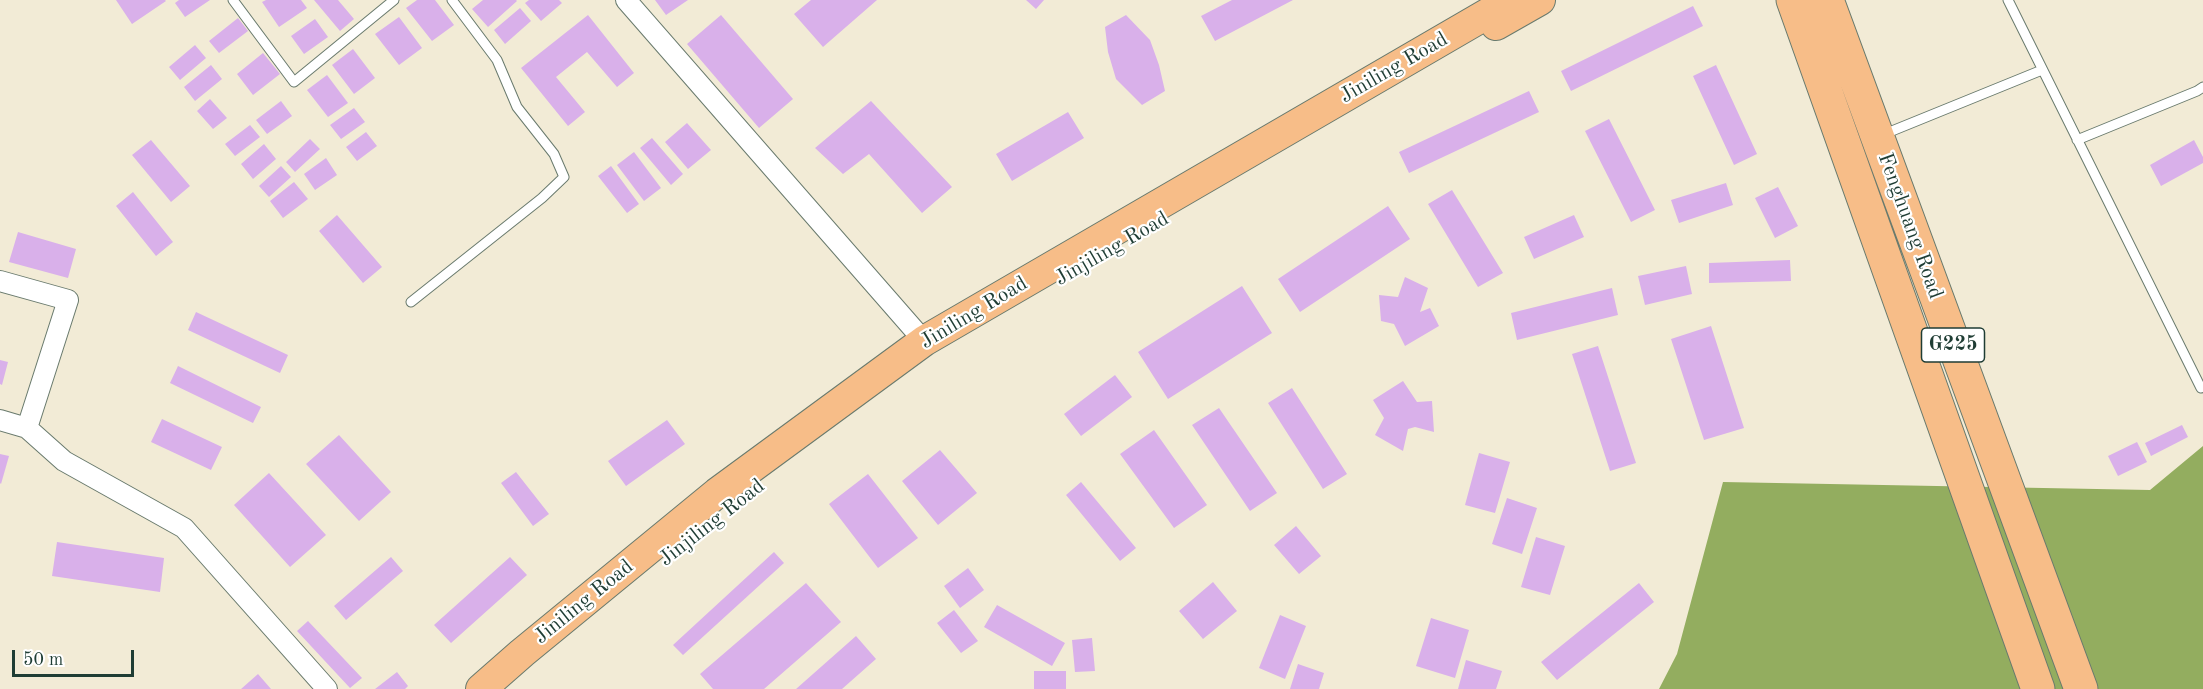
<!DOCTYPE html>
<style>
body{margin:0}
#map{position:relative;width:2203px;height:689px;overflow:hidden;background:#f2ebd6;font-family:"Old Standard TT",serif}
canvas{display:block}
.scale{position:absolute;left:12px;top:650px;width:122px;height:27px;box-sizing:border-box;border:3px solid #1f3d34;border-top:0;padding-left:8px;font-size:18px;line-height:21px;white-space:nowrap;color:#1f3d34;-webkit-text-stroke:4px #fff;paint-order:stroke}
</style>
<div id="map">
<canvas width="2203" height="689"></canvas>
<div class="scale">50 m</div>
</div>
<script>
const ctx = document.querySelector('canvas').getContext('2d');
ctx.lineJoin = 'round';
function fillPath(path, color) { ctx.fillStyle = color; ctx.fill(path, 'evenodd'); }
const toPath = rows => new Path2D(rows.map(r => 'M' + r).join(''));
function trace(path, color, width, dash) { ctx.strokeStyle = color; ctx.lineWidth = width; ctx.lineCap = dash ? 'butt' : 'round'; ctx.setLineDash(dash || []); ctx.stroke(path); }
function label(font, color, halo, rows, align = 'center') {
  ctx.font = font + ' "Old Standard TT",serif'; ctx.lineWidth = 4.5; ctx.setLineDash([]); ctx.textBaseline = 'middle'; ctx.strokeStyle = halo; ctx.fillStyle = color; for (const [text, x, y, turn = 0] of rows) {
    ctx.save(); ctx.translate(x, y); ctx.rotate((+turn || 0) * Math.PI / 180); ctx.textAlign = isNaN(turn) ? turn : align; if (halo) ctx.strokeText(text, 0, 0); ctx.fillText(text, 0, 0); ctx.restore();
  }
}
const forest = toPath([
 [2203,446,2203,689,1659,689,1677,654,1723,482,2150,490]
]);
const building = toPath([
 [116,0,165,0,166,1,132,24],
 [179,0,210,0,185,17,175,3],
 [266,0,301,0,307,8,279,27,262,2],
 [314,0,338,0,354,19,340,31],
 [417,0,435,0,454,25,432,41,406,8],
 [483,0,516,0,517,1,488,27,472,9],
 [529,0,559,0,562,3,541,21,525,3],
 [655,0,688,0,666,15],
 [811,0,877,0,823,47,794,14],
 [1026,0,1044,0,1036,9],
 [1232,0,1293,0,1215,41,1201,16],
 [1693,6,1703,26,1571,91,1561,71],
 [520,8,531,21,505,44,494,30],
 [588,15,634,73,617,87,587,52,556,77,585,112,568,126,521,68],
 [721,15,793,99,759,128,687,44],
 [1126,15,1150,40,1159,65,1165,91,1142,105,1116,79,1108,52,1105,27],
 [399,17,422,48,399,65,375,34],
 [238,18,248,31,219,53,209,41],
 [315,19,328,37,304,54,291,36],
 [195,45,206,58,180,80,169,67],
 [353,49,375,78,354,94,332,65],
 [263,53,280,74,253,95,237,74],
 [211,65,222,79,195,101,184,87],
 [1716,65,1757,154,1734,165,1693,76],
 [327,75,348,103,328,117,307,90],
 [1529,91,1539,112,1409,173,1399,152],
 [210,99,227,118,213,129,197,111],
 [281,101,292,116,267,134,256,120],
 [871,101,952,187,922,213,869,154,843,174,815,148],
 [354,108,365,122,341,139,330,125],
 [1068,112,1084,138,1012,181,996,154],
 [1609,119,1655,210,1631,222,1585,131],
 [687,123,711,150,688,169,665,142],
 [250,125,260,137,235,156,225,144],
 [366,132,377,146,357,161,346,147],
 [652,138,683,174,671,185,640,148],
 [310,139,320,149,295,172,286,162],
 [151,140,190,186,171,202,132,155],
 [2194,140,2203,157,2203,163,2161,186,2150,165],
 [264,144,276,159,253,179,241,164],
 [634,152,661,188,644,201,617,165],
 [326,158,337,175,315,190,304,174],
 [281,166,291,177,269,197,259,186],
 [611,166,639,204,627,213,598,176],
 [294,182,308,199,283,218,270,201],
 [1726,183,1733,205,1679,223,1671,200],
 [1778,187,1798,226,1775,238,1755,198],
 [1452,190,1503,273,1478,287,1428,204],
 [133,192,173,242,156,256,116,206],
 [1388,206,1410,239,1300,312,1278,279],
 [337,215,382,267,363,283,319,231],
 [1574,215,1584,237,1534,259,1524,237],
 [18,232,76,249,68,278,9,262],
 [1790,260,1791,281,1709,283,1709,263],
 [1686,266,1692,294,1645,305,1638,276],
 [1405,277,1428,288,1420,312,1430,308,1439,326,1405,346,1394,324,1381,321,1379,295,1398,297],
 [1242,286,1272,333,1168,399,1138,352],
 [1612,288,1618,315,1517,340,1511,313],
 [196,312,288,355,280,373,188,330],
 [1711,326,1744,428,1704,440,1671,339],
 [1598,346,1636,463,1610,471,1572,354],
 [0,360,8,362,2,385,0,384],
 [178,366,261,407,253,423,170,383],
 [1115,375,1132,397,1081,436,1064,414],
 [1403,381,1417,402,1432,401,1434,432,1415,427,1408,429,1403,451,1375,435,1384,418,1373,400],
 [1292,388,1347,474,1323,489,1268,403],
 [1219,408,1277,493,1250,511,1192,425],
 [162,419,222,447,211,470,151,442],
 [667,420,685,444,626,486,608,461],
 [2182,425,2188,437,2151,456,2145,443],
 [1154,430,1207,505,1174,528,1120,454],
 [339,435,391,492,359,521,306,464],
 [2137,442,2147,462,2118,476,2108,456],
 [940,450,977,493,938,525,902,481],
 [1479,453,1510,462,1495,513,1465,505],
 [0,454,9,456,1,484,0,483],
 [516,472,549,514,533,526,501,483],
 [269,473,326,535,290,567,234,505],
 [868,474,918,538,878,568,829,504],
 [1081,482,1136,548,1120,561,1066,495],
 [1507,498,1537,508,1522,554,1492,544],
 [1296,526,1321,556,1299,574,1274,545],
 [1536,537,1565,546,1550,595,1521,587],
 [57,542,164,558,160,592,52,576],
 [774,552,784,563,683,655,673,645],
 [391,557,403,571,346,620,334,606],
 [510,557,527,575,451,643,434,625],
 [968,568,984,590,960,608,944,586],
 [1213,582,1237,611,1203,639,1179,611],
 [806,583,841,622,764,689,713,689,700,674],
 [1639,583,1654,602,1557,680,1541,662],
 [997,605,1065,643,1052,666,984,627],
 [954,610,978,641,961,653,937,623],
 [1280,615,1306,626,1285,679,1259,668],
 [1431,618,1469,630,1455,678,1416,666],
 [308,621,362,678,350,688,297,631],
 [856,636,876,659,842,689,796,689],
 [1092,638,1095,671,1075,672,1072,640],
 [1466,660,1502,671,1496,689,1458,689],
 [1298,664,1324,673,1319,689,1290,689],
 [1034,671,1066,671,1066,689,1034,689],
 [397,672,408,686,405,689,375,689],
 [258,674,271,689,241,689]
]);
const lane = toPath([
 [233,0,294,82,394,0],
 [2008,0,2201,388],
 [1882,135,2042,70],
 [2077,140,2197,91,2203,87],
 [411,302,542,198,564,177,554,154,517,107,497,60,452,0]
]);
const street = toPath([
 [626,0,924,341],
 [0,281,68,300,27,428],
 [0,420,27,428,64,461,184,528,327,689]
]);
const primary = toPath([
 [1496,25,1540,0],
 [481,689,522,653,717,493,924,341,1511,0]
]);
const highway = toPath([
 [1793,0,2038,689],
 [1827,0,2081,689]
]);
const shields = [
 [1953,345,63]
];
const shieldNames = [
 ["G225",1953,345]
];
const streetNames = [
 ["Jiniling Road",1394,68,-30],
 ["Fenghuang Road",1910,226,70],
 ["Jinjiling Road",1112,249,-30],
 ["Jiniling Road",974,313,-31],
 ["Jinjiling Road",712,523,-38],
 ["Jiniling Road",584,602,-39]
];
fillPath(forest, '#93ad5f');
fillPath(building, '#d9b0ea');
trace(lane, '#697a6d', 11);
trace(street, '#697a6d', 22);
trace(primary, '#697a6d', 32);
trace(highway, '#697a6d', 35);
trace(lane, '#fff', 9);
trace(street, '#fff', 20);
trace(primary, '#f7bd88', 30);
trace(highway, '#f7bd88', 33);
for (const [x, y, w] of shields) { const box = new Path2D(); box.roundRect(x - w / 2, y - 17, w, 34, 4.5); ctx.fillStyle = '#fff'; ctx.fill(box); trace(box, '#1f3d34', 1.5); }
label('bold 20px', '#1f3d34', null, shieldNames);
label('21px', '#1f3d34', '#fff', streetNames);
</script>
